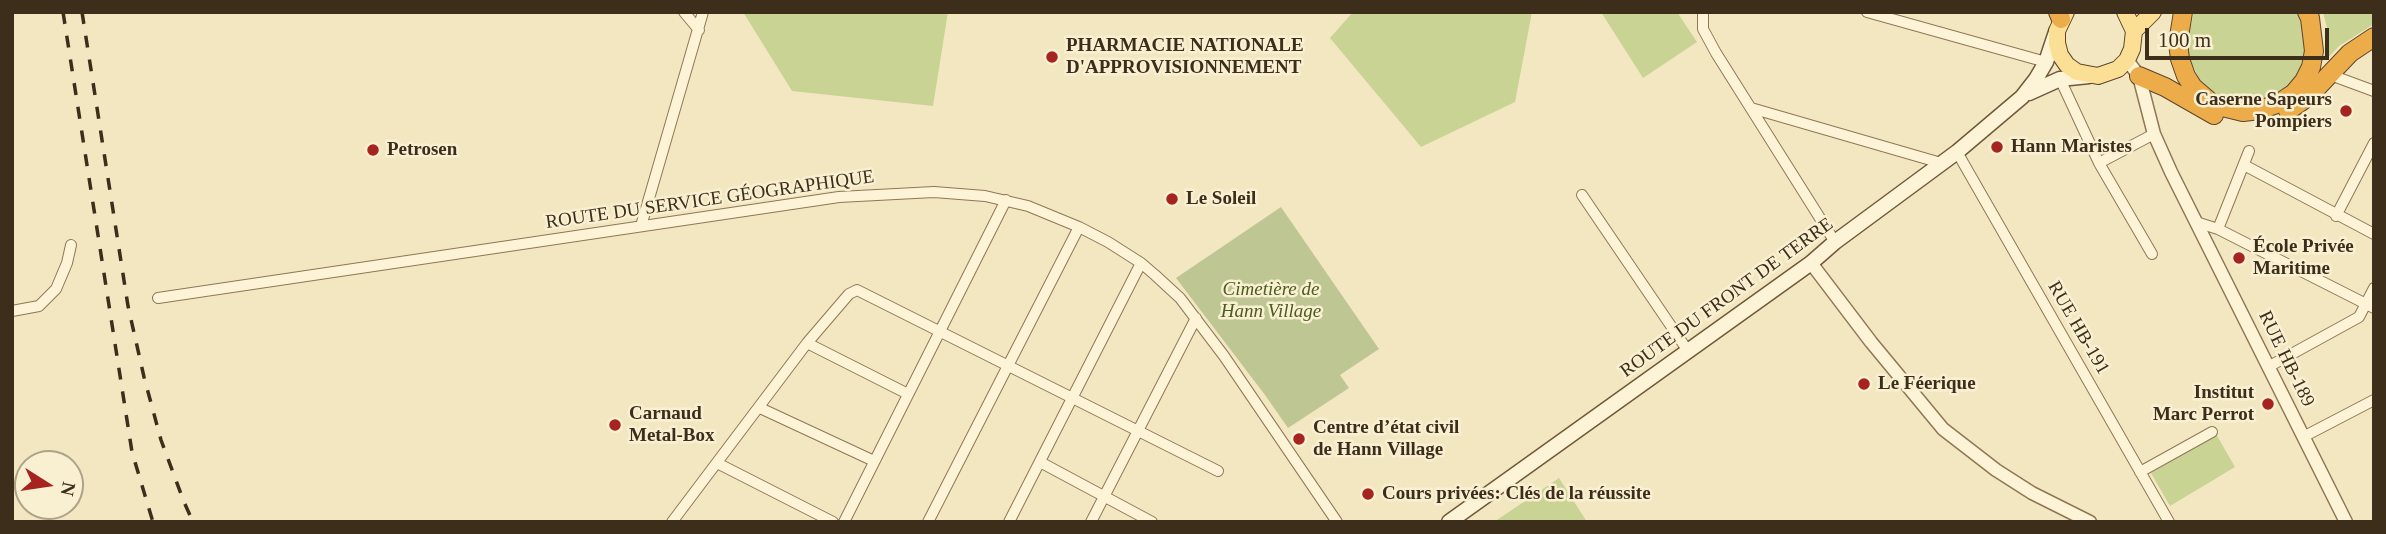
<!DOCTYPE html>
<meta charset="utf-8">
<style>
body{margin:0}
#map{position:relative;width:2386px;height:534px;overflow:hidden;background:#f3e7c2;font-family:Georgia,serif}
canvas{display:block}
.frame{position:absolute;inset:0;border:14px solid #3d2e1c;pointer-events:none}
.north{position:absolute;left:14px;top:450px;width:70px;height:70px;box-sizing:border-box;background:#f9f0d2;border:2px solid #aea289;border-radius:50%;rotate:102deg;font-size:19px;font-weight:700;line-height:28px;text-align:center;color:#3d2e1c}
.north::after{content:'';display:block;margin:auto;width:24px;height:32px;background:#a6241f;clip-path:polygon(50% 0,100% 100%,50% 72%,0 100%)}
.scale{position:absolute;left:2145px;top:28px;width:184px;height:32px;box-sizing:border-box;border:4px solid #3d2e1c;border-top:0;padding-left:9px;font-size:21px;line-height:24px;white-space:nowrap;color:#3d2e1c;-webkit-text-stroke:5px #f9f0d2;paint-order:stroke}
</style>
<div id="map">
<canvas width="2386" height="534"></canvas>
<div class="frame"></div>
<div class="north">N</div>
<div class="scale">100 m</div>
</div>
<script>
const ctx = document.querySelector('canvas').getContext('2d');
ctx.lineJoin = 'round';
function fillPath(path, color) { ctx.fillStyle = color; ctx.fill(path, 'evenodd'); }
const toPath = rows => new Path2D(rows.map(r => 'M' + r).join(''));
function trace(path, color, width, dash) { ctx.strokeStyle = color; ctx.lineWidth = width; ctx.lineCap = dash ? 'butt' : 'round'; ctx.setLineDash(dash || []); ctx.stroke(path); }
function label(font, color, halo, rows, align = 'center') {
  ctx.font = font + ' Georgia,serif'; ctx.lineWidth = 5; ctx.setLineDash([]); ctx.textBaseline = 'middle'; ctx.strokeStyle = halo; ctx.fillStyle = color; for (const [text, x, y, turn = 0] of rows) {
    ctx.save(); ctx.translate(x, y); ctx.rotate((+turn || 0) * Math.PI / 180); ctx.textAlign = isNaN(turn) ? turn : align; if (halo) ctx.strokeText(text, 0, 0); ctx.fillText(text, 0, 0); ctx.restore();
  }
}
const green = toPath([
 [743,12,948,12,933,106,792,91],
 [1353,12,1532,12,1515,102,1421,147,1330,38],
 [1601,12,1677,12,1697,42,1643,78],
 [2194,12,2299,12,2307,28,2307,44,2304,64,2297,78,2287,90,2268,100,2243,103,2224,101,2211,93,2201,83,2189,57,2187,42],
 [2323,12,2374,12,2374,24,2339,46,2327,59,2329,46,2328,32],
 [2216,434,2235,467,2170,506,2151,473],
 [1559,478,1587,522,1494,522]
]);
const cemetery = toPath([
 [1281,207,1379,349,1340,375,1349,388,1288,428,1265,395,1176,278]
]);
const minor = toPath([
 [684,12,699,30],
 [1703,12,1703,29,1716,53,1835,242],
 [1867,12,2046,62],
 [2328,74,2374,91],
 [2060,79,2099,163,2152,254],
 [1751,108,1941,163],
 [1957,152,2169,522],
 [2099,163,2154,134],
 [2244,165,2374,234],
 [1582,195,1688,351],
 [2336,216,2374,143],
 [2196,222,2218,229,2374,308],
 [641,226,703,12],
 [2218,229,2249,151],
 [158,298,839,197,934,192,985,196,1028,206,1079,227,1108,242,1141,263,1155,275,1180,298,1224,356,1337,522],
 [12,311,39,306,56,289,67,263,71,245],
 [807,343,908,394],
 [2268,367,2359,317,2374,288],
 [760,408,874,461],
 [2303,437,2374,400],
 [1040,462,1152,522],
 [717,463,833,522],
 [2140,472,2212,432],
 [672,522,807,343,849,294,857,290,1218,471],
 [844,522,1006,200],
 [928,522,1079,227],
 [1009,522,1141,263],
 [1091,522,1196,318]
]);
const tertiary = toPath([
 [2127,60,2139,76,2154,134,2171,172,2346,522],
 [1811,263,1871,342,1943,429,1996,470,2032,493,2090,522]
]);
const secondary = toPath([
 [2029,93,2060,79,2089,76],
 [1449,522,1811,263,1835,242,1957,152,2022,97,2036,79,2046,62,2056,32]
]);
const primary = toPath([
 [2066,12,2057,31,2057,43,2060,55,2067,65,2077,72,2098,76,2118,69,2127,60,2132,49,2134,31,2125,12],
 [2134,31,2153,12]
]);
const motorway = toPath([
 [2058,12,2061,19],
 [2183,12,2178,43,2180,59,2186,76,2193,87,2214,105,2243,112,2260,110,2279,103,2294,93,2304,81,2311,67,2314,51,2310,18,2307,12],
 [2139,76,2165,87,2214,115],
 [2288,111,2309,96,2350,53,2374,37]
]);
const rail = toPath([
 [63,12,132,452,153,522],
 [82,12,128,306,144,377,161,440,184,502,193,522]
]);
const markers = [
 [1052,57,7,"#a6241f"],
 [2346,111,7,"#a6241f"],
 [1997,147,7,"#a6241f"],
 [373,150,7,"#a6241f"],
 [1172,199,7,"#a6241f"],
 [2239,258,7,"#a6241f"],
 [1864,384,7,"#a6241f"],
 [2268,404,7,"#a6241f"],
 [615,425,7,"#a6241f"],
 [1299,439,7,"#a6241f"],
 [1368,494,7,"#a6241f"]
];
const poiNames = [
 ["PHARMACIE NATIONALE",1066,46],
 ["D'APPROVISIONNEMENT",1066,68],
 ["Caserne Sapeurs",2332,100,"right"],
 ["Pompiers",2332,122,"right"],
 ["Hann Maristes",2011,147],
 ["Petrosen",387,150],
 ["Le Soleil",1186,199],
 ["École Privée",2253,247],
 ["Maritime",2253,269],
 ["Le Féerique",1878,384],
 ["Institut",2254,393,"right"],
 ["Marc Perrot",2254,415,"right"],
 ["Carnaud",629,414],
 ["Metal-Box",629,436],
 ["Centre d’état civil",1313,428],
 ["de Hann Village",1313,450],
 ["Cours privées: Clés de la réussite",1382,494]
];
const streetNames = [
 ["ROUTE DU SERVICE GÉOGRAPHIQUE",710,200,-8],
 ["ROUTE DU FRONT DE TERRE",1727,298,-36],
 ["RUE HB-191",2078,328,60],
 ["RUE HB-189",2286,359,64]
];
const parkNames = [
 ["Cimetière de",1271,290],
 ["Hann Village",1271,312]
];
fillPath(green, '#c9d394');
fillPath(cemetery, '#bec794');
trace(minor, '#8f7756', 12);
trace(tertiary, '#8f7756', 15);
trace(secondary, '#71583a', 17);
trace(primary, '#5d442b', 18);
trace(motorway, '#5d442b', 20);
trace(minor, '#fdf3d6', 10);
trace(tertiary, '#fdf3d6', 12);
trace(secondary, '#fdf3d6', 14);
trace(primary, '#fadf95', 16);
trace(motorway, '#ecac49', 18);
trace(rail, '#3d2e1c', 3.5, [12, 12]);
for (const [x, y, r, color] of markers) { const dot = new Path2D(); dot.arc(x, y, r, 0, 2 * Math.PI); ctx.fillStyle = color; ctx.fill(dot); trace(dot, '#f9f0d2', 2.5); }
label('bold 19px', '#3d2e1c', '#f9f0d2', poiNames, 'left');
label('19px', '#3d2e1c', '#f9f0d2', streetNames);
label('italic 19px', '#4b5c20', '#f9f0d2', parkNames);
</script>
